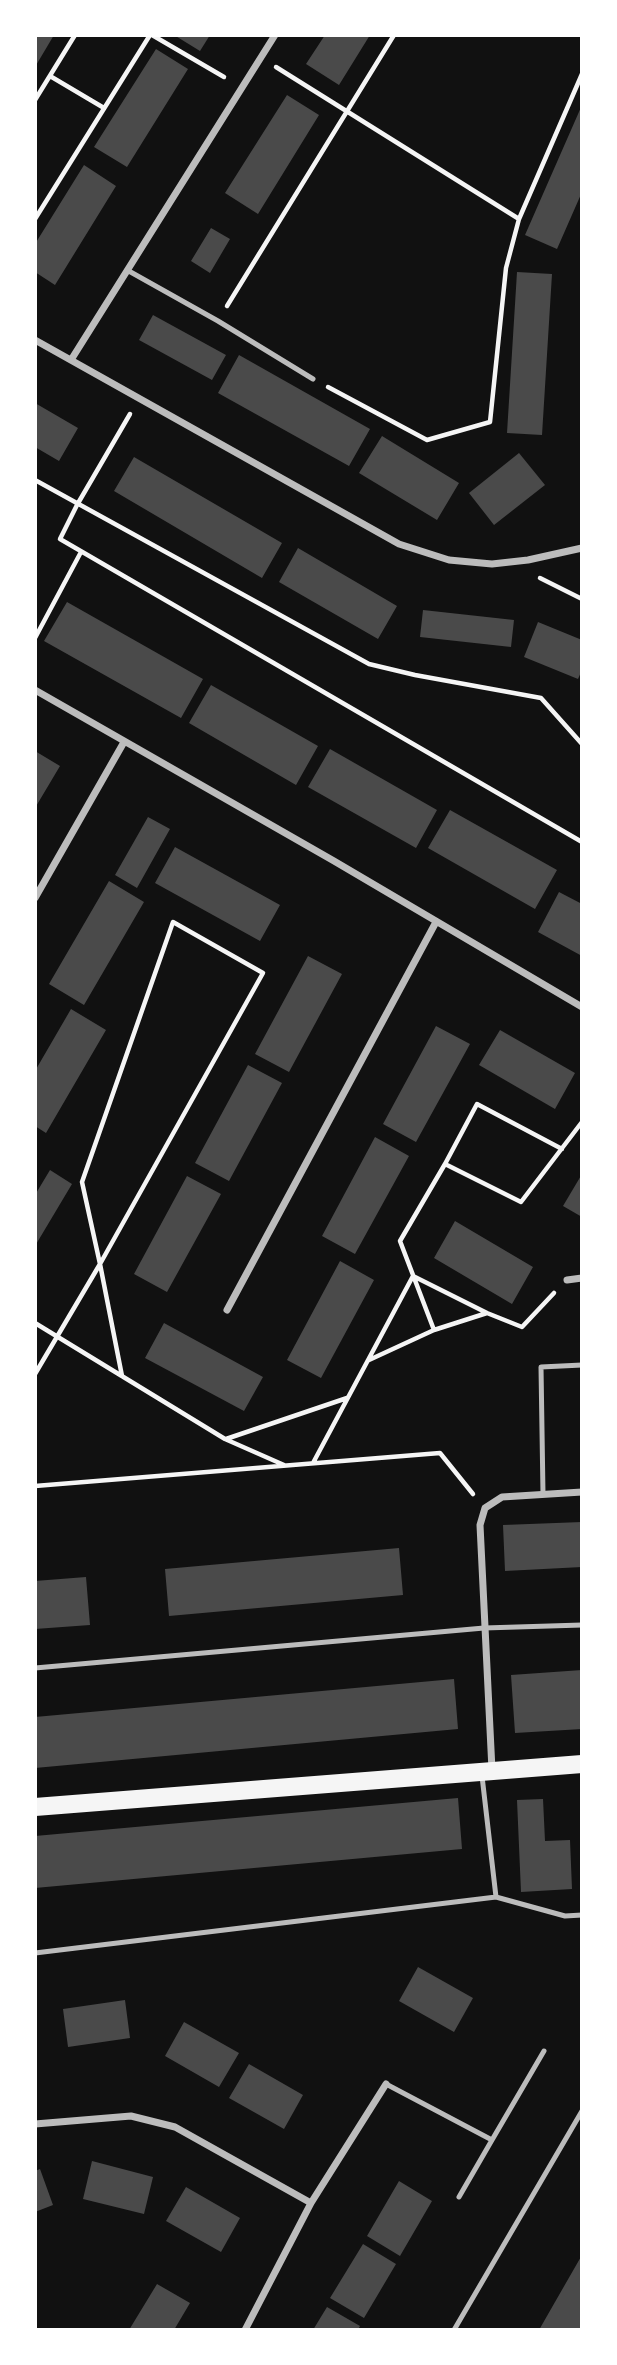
<!DOCTYPE html>
<style>
body{margin:0}
#map{position:relative;width:617px;height:2365px;overflow:hidden;background:#111;font-family:Spectral,serif}
canvas{display:block}
.frame{position:absolute;inset:0;border:37px solid #fff;pointer-events:none}
</style>
<div id="map">
<canvas width="617" height="2365"></canvas>
<div class="frame"></div>
</div>
<script>
const ctx = document.querySelector('canvas').getContext('2d');
ctx.lineJoin = 'round';
function fillPath(path, color) { ctx.fillStyle = color; ctx.fill(path, 'evenodd'); }
const toPath = rows => new Path2D(rows.map(r => 'M' + r).join(''));
function trace(path, color, width, dash) { ctx.strokeStyle = color; ctx.lineWidth = width; ctx.lineCap = dash ? 'butt' : 'round'; ctx.setLineDash(dash || []); ctx.stroke(path); }
const building = toPath([
 [35,35,54,35,35,67],
 [174,35,210,35,200,51],
 [325,35,370,35,339,85,306,64],
 [156,49,188,69,127,167,94,147],
 [287,95,319,115,258,214,225,193],
 [582,105,582,192,557,249,525,235],
 [84,165,116,186,55,285,35,272,35,244],
 [211,228,230,239,210,273,191,261],
 [517,272,552,274,542,435,507,433],
 [153,315,226,355,212,380,139,340],
 [239,355,370,429,349,466,218,393],
 [35,403,78,428,59,461,35,447],
 [382,436,459,483,437,520,359,473],
 [519,453,545,485,494,525,469,493],
 [134,457,282,543,262,578,114,491],
 [298,548,397,606,378,639,279,582],
 [67,602,203,679,181,718,44,641],
 [423,610,514,620,511,647,420,637],
 [538,622,582,640,582,670,578,679,524,657],
 [211,685,318,746,296,785,189,723],
 [330,749,437,810,416,848,308,787],
 [35,751,60,766,35,808],
 [450,810,557,870,535,909,428,848],
 [148,817,170,829,137,888,115,875],
 [175,847,280,905,260,941,155,883],
 [109,881,144,902,84,1005,49,984],
 [559,892,582,904,582,956,538,932],
 [308,956,342,974,289,1072,255,1054],
 [71,1009,106,1030,46,1133,35,1126,35,1071],
 [436,1026,470,1044,416,1142,383,1124],
 [500,1030,575,1073,555,1109,479,1065],
 [248,1065,282,1083,229,1181,195,1163],
 [375,1137,409,1156,355,1254,322,1236],
 [50,1170,72,1184,35,1246,35,1195],
 [582,1174,582,1217,563,1206],
 [187,1176,221,1194,167,1292,134,1274],
 [455,1221,533,1267,512,1304,434,1258],
 [340,1261,374,1280,321,1378,287,1360],
 [164,1323,263,1377,244,1411,145,1358],
 [582,1522,582,1567,505,1571,503,1525],
 [399,1548,403,1595,169,1616,165,1569],
 [86,1577,90,1625,35,1629,35,1581],
 [582,1670,582,1729,515,1733,511,1675],
 [454,1679,458,1729,35,1768,35,1717],
 [458,1798,462,1849,35,1888,35,1836],
 [543,1799,545,1841,570,1840,572,1889,521,1892,517,1800],
 [418,1967,473,1998,454,2032,399,2001],
 [125,2000,130,2038,68,2047,63,2009],
 [184,2022,239,2053,219,2087,165,2056],
 [249,2064,303,2095,284,2129,229,2098],
 [92,2161,153,2177,144,2214,83,2199],
 [40,2169,53,2205,35,2212,35,2171],
 [399,2181,432,2201,400,2256,367,2236],
 [186,2187,240,2218,221,2252,166,2221],
 [363,2244,396,2264,364,2318,330,2298],
 [582,2255,582,2330,539,2330,555,2302],
 [157,2284,190,2303,174,2330,129,2330],
 [327,2307,360,2326,358,2330,313,2330]
]);
const path = toPath([
 [152,35,224,77],
 [276,67,519,219],
 [50,76,104,108],
 [35,100,75,35],
 [35,219,150,35],
 [227,306,394,35],
 [328,387,427,440,490,422,506,268,519,219,582,74],
 [130,414,77,505,60,539,582,842],
 [35,480,369,664,415,675,541,698,582,744],
 [540,578,582,599],
 [35,638,81,552],
 [445,1164,521,1202,582,1122],
 [35,1323,225,1439,284,1465],
 [434,1330,400,1241,445,1164,477,1104,562,1149],
 [369,1360,434,1330,487,1313],
 [35,1374,100,1264,263,973,173,922,82,1182,100,1264,122,1376],
 [226,1439,347,1398],
 [313,1463,413,1276,487,1313,522,1327,554,1293],
 [35,1486,440,1453,473,1494]
]);
const service = toPath([
 [127,270,218,321,313,379],
 [543,1494,541,1367,582,1365],
 [35,1668,484,1628,582,1625],
 [482,1776,496,1897,565,1916,582,1915],
 [35,1953,496,1897],
 [386,2084,492,2140,544,2051],
 [459,2197,492,2140],
 [454,2330,582,2111]
]);
const minor = toPath([
 [35,340,399,544,449,560,492,564,528,560,582,548],
 [71,360,275,35],
 [35,690,334,861,582,1007],
 [35,898,124,742],
 [567,1280,582,1278],
 [227,1310,436,922],
 [492,1770,480,1525,485,1508,502,1497,582,1492],
 [35,2124,131,2116,175,2127,311,2203,245,2330],
 [311,2203,386,2084]
]);
const primary = toPath([
 [35,1807,582,1764]
]);
fillPath(building, '#4a4a4a');
trace(path, '#f5f5f5', 4.5);
trace(service, '#bcbcbc', 5);
trace(minor, '#bcbcbc', 7);
trace(primary, '#f5f5f5', 18);
</script>
